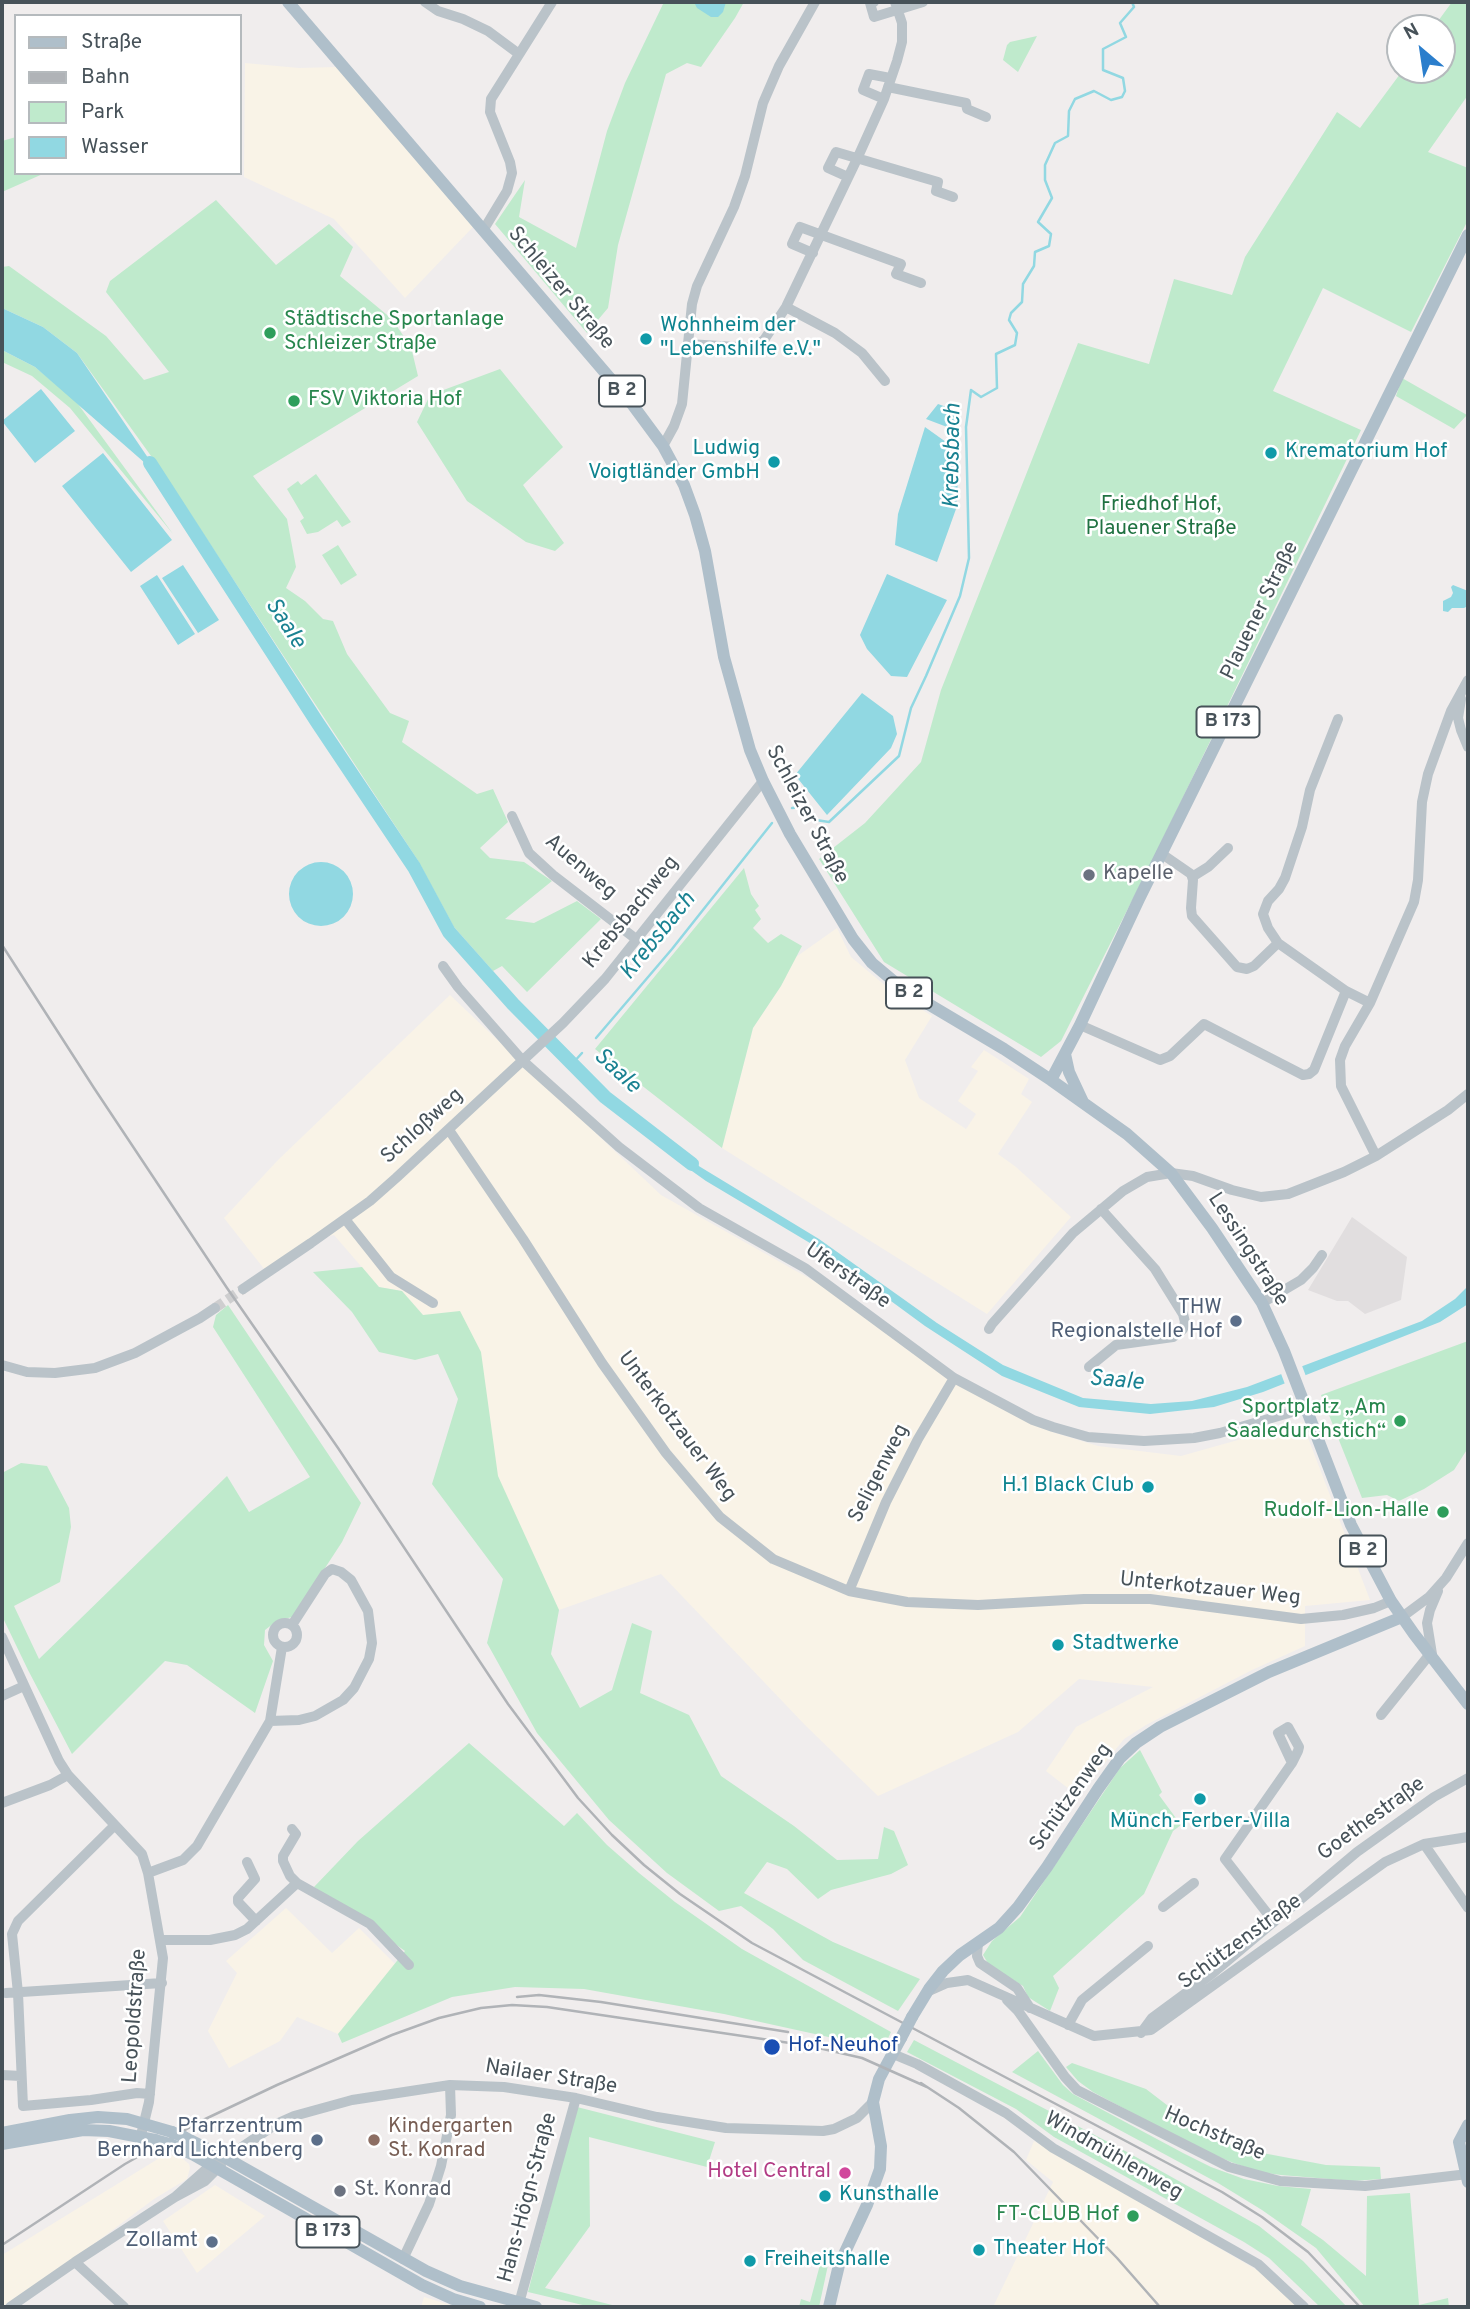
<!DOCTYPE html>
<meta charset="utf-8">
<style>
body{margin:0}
#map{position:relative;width:1470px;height:2309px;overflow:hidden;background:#f0eded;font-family:Overpass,sans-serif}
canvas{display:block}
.frame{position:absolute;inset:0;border:4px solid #475259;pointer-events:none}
.legend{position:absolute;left:14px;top:14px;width:228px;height:161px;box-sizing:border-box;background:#fff;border:2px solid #b5babd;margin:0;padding:9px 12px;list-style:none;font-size:21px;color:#475259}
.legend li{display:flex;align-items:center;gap:14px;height:35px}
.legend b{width:35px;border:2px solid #b5babd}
.north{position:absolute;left:1386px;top:14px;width:70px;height:70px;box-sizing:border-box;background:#fff;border:2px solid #b5babd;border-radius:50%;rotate:331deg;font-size:19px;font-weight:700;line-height:28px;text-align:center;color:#475259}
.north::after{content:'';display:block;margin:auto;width:24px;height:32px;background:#2b7ecc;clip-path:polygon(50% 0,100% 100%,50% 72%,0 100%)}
</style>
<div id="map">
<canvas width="1470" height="2309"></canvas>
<div class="frame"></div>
<ul class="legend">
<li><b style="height:9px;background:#afbfca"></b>Straße</li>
<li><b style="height:9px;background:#b0b3b7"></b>Bahn</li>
<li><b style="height:19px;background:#bfeacc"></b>Park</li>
<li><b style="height:19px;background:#91d8e2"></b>Wasser</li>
</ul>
<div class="north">N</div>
</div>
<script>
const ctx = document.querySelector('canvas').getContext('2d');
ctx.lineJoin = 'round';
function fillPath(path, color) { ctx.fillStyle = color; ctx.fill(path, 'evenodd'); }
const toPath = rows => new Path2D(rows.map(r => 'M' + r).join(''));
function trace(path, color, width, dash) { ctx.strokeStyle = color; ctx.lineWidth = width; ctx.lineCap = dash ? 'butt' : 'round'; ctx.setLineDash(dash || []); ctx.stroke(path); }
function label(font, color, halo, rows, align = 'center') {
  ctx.font = font + ' Overpass,sans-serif'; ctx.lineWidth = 5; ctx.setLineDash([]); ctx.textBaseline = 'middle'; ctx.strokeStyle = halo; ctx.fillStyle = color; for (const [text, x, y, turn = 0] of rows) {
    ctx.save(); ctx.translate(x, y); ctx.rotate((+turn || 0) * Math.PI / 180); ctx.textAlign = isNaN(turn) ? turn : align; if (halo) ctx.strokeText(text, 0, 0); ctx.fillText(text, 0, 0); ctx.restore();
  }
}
const commercial = toPath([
 [245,63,299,68,337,67,473,227,405,298,334,219,244,177],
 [837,928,851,957,887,987,932,1016,905,1060,919,1098,966,1129,976,1114,958,1101,978,1071,971,1067,984,1050,1029,1079,1021,1094,1032,1102,998,1154,1016,1167,1071,1217,987,1314,722,1148,753,1028,781,986,796,957],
 [450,995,661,1195,821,1285,912,1353,1016,1414,1052,1432,1098,1446,1181,1456,1302,1422,1370,1600,1305,1606,1305,1646,1252,1670,1146,1725,1124,1739,1078,1796,1046,1771,1076,1727,1153,1687,1079,1679,1018,1732,878,1796,805,1725,661,1574,559,1610,423,1315,402,1291,379,1287,334,1235,308,1241,265,1270,224,1218,278,1160],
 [286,1908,332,1953,359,1928,396,1965,338,2034,297,2017,280,2041,229,2068,208,2031,237,1973,226,1961],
 [1034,2141,1257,2270,1298,2307,993,2307,1053,2182,1026,2160],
 [166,2154,183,2159,189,2164,190,2168,187,2179,154,2199,59,2270,2,2307,2,2255],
 [215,2185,265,2216,197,2273,163,2221],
 [424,2297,434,2300,457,2307,421,2307]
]);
const education = toPath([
 [1352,1217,1407,1257,1401,1300,1365,1314,1348,1301,1337,1301,1308,1290]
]);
const green = toPath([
 [664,2,744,2,735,18,701,67,687,63,666,74,618,245,608,308,587,333,495,224,525,180,519,217,576,248,607,131,625,83],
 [1452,2,1468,2,1468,95,1428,152,1468,168,1468,220,1411,332,1323,288,1273,391,1361,430,1154,857,1061,1041,1041,1057,884,962,819,859,865,823,921,762,941,690,1078,343,1149,364,1174,279,1232,295,1245,257,1337,112,1360,128,1403,70,1442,70,1442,28,1433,28],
 [1037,36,1018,72,1003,60,1007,45,1010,42],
 [16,137,16,173,45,173,2,192,2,141],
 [216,200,276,265,329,224,353,247,340,276,392,319,411,347,418,376,253,476,287,519,296,567,286,588,305,601,323,619,333,621,347,654,390,713,409,721,402,742,477,794,493,789,508,822,480,848,490,858,524,862,552,881,505,919,534,923,577,901,601,919,527,992,502,966,493,971,454,927,417,859,164,474,77,353,43,327,2,308,2,267,9,266,106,336,144,380,169,372,106,292,110,281],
 [2,350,35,367,75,400,173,534,70,408,32,376,2,362],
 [500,369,563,447,523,485,564,543,555,551,526,542,467,501,417,422,430,395],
 [1402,378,1467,415,1454,429,1396,396],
 [316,474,351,522,342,527,337,520,318,532,307,534,300,521,304,518,287,489,298,481,301,485],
 [338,545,357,575,341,585,322,555],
 [744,868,751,894,759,906,755,910,761,919,753,928,768,943,781,934,802,946,781,986,753,1028,722,1148,595,1049],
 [362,1267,379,1287,402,1291,423,1315,460,1311,481,1352,498,1476,559,1610,551,1654,580,1708,612,1690,632,1623,652,1631,640,1693,689,1715,721,1776,794,1826,837,1860,878,1859,884,1827,894,1831,908,1865,891,1874,831,1890,818,1899,787,1869,767,1862,744,1893,833,1942,920,1979,898,2011,803,1960,773,1929,741,1906,719,1911,667,1873,609,1820,537,1733,487,1643,503,1579,432,1484,458,1399,438,1354,415,1360,379,1352,352,1312,313,1272],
 [228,1305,361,1503,342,1542,293,1617,278,1620,265,1630,264,1645,273,1661,255,1713,187,1665,165,1661,72,1754,28,1670,2,1616,2,1473,21,1463,47,1466,69,1508,71,1527,60,1582,14,1606,39,1659,227,1476,249,1512,310,1477,213,1327,216,1315],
 [1468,1341,1468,1448,1454,1470,1424,1489,1399,1501,1387,1495,1362,1498,1321,1395],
 [469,1743,564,1826,577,1813,607,1845,639,1873,675,1902,742,1949,891,2032,883,2049,724,2014,584,1989,515,1987,452,1997,342,2043,338,2034,405,1951,314,1887,358,1841],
 [1140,1750,1162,1792,1159,1795,1181,1825,1173,1831,1144,1894,1053,1976,1059,1988,1050,2011,1028,1997,1023,1986,989,1965,983,1955,992,1941,1020,1917,1120,1768],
 [914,2040,1127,2152,1259,2226,1303,2261,1347,2307,1320,2307,1269,2258,1244,2242,1054,2137,1016,2109,907,2052],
 [1038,2051,1063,2085,1073,2094,1183,2153,1211,2167,1244,2179,1278,2186,1311,2189,1301,2225,1323,2240,1366,2276,1367,2196,1410,2193,1419,2305,1448,2298,1449,2307,1365,2307,1316,2248,1262,2210,1218,2183,1012,2072],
 [1072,2063,1146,2089,1193,2125,1212,2136,1232,2145,1252,2151,1326,2165,1380,2167,1381,2179,1353,2181,1281,2175,1259,2172,1231,2162,1198,2148,1093,2092,1078,2081,1066,2067],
 [577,2107,715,2142,707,2167,589,2137,590,2226,545,2288,620,2307,591,2307,528,2292],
 [828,2248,834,2251,828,2265,819,2307,799,2307,801,2299,810,2302,821,2261]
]);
const water = toPath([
 [694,2,726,2,723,12,718,17,711,17,697,8],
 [2,308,43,327,77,353,161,477,35,367,2,350],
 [41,389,75,431,35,463,2,421],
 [938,404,958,411,955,430,926,419],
 [925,427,960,452,956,509,937,562,895,545,898,514],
 [103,453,172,540,131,572,62,486],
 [183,565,219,620,198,633,162,578],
 [887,574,947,600,907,677,891,676,867,649,860,635],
 [157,575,195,634,178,645,140,586],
 [1453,585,1468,591,1468,606,1464,608,1452,608,1448,612,1443,611,1443,601,1451,597,1453,593,1451,587],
 [862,693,893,716,897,734,891,748,827,815,795,775],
 '289 894a32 32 0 1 1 64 0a32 32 0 1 1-64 0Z',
 [679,1154,819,1239,937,1323,1003,1365,1083,1398,1151,1404,1192,1401,1247,1387,1422,1321,1455,1299,1468,1286,1468,1304,1440,1322,1263,1392,1214,1407,1150,1414,1079,1407,1002,1376,925,1326,820,1249,706,1181,675,1159]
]);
const pier = toPath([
 [1301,1363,1307,1379,1286,1387,1280,1371]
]);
const stream = toPath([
 [792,808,801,807,816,820,829,822,899,756,911,708,926,676,960,596,969,558,966,427,971,390,981,397,997,388,996,354,1015,345,1017,333,1009,320,1011,313,1022,302,1023,284,1034,266,1035,252,1049,246,1051,234,1038,222,1052,198,1045,180,1045,165,1055,143,1068,136,1069,111,1075,99,1094,91,1111,100,1122,97,1125,91,1123,78,1103,70,1103,49,1126,37,1120,23,1134,7,1132,2],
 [596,1038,672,949,772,823],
 [572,1064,582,1053]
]);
const river = toPath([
 [150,463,317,722,414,867,449,932,513,1004,605,1097,692,1164]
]);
const minorTunnel = toPath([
 [215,1308,243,1289]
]);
const minor = toPath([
 [425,2,438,11,463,19,488,31,519,54],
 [874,2,870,3,874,17,923,2],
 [888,87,966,103,967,109,986,117],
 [884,99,863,90,869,74,890,78],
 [848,177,828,168,836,152,938,182,936,191,953,197],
 [484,229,507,191,512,173,510,162,490,112,491,99,552,2],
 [813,253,792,244,800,227,901,264,896,274,921,283],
 [786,307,835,333,862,353,885,381],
 [688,344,752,348,764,340,786,307,857,159,884,99,897,61,902,42,902,23,895,2],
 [663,446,674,426,682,404,692,304,697,286,734,207,745,176,763,103,779,66,815,2],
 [1461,699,1458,718,1461,730,1468,747],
 [1338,719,1310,790,1302,827,1285,878,1279,889,1268,901,1263,914,1268,928,1278,943,1346,991,1370,1003],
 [512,816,529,853,553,875,636,939],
 [1162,854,1191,874,1193,880,1191,908,1192,916,1237,967,1247,969,1254,966,1278,943],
 [1192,877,1208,867,1228,848],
 [443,966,458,987,523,1061,619,1147,699,1208,805,1268,954,1378,1033,1420,1053,1427,1088,1437,1144,1441,1194,1438,1220,1433,1306,1408],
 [1080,1025,1160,1060,1170,1056,1204,1024,1303,1075,1309,1074,1314,1070,1346,991],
 [449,1130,523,1239,602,1363,666,1453,720,1517,773,1559,849,1591,907,1602,978,1605,1084,1599,1150,1599,1301,1619,1343,1615,1374,1608,1391,1601],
 [1376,1156,1341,1086,1340,1060,1345,1046,1370,1003,1414,902,1418,880,1422,802,1428,774,1451,711,1468,680],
 [345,1219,391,1277,433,1303],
 [243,1289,311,1243,370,1201,396,1178,563,1023,605,979,763,781],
 [1262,1303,1301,1280,1313,1268,1322,1255],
 [989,1329,992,1324,1073,1233,1123,1191,1147,1177,1171,1173,1193,1176,1232,1190,1261,1197,1288,1194,1344,1172,1376,1156,1448,1110,1468,1094],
 [2,1365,27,1372,55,1373,95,1368,135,1353,200,1318,215,1308],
 [1089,1367,1116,1345,1173,1337,1183,1329,1185,1322,1183,1314,1155,1269,1101,1209],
 [849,1591,886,1502,918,1439,954,1378],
 [1402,1617,1429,1597,1446,1578,1468,1543],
 '273 1635a12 12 0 1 1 24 0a12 12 0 1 1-24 0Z',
 [2,1637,59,1761,68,1775,142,1854,148,1873,163,1958,149,2102,142,2131],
 [1432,1654,1427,1623,1430,1610,1438,1591],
 [2,1696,24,1686],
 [1381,1715,1430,1654],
 [270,1721,299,1720,315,1716,343,1700,354,1688,369,1659,372,1643,368,1611,351,1580,341,1572,332,1569,325,1574,292,1625],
 [2,1803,50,1785,68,1775],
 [114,1826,18,1921,12,1934,18,1993,23,2106,91,2100,137,2093,150,2094],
 [292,1829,296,1834,283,1856,283,1861,290,1876,297,1883],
 [1424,1844,1468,1908],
 [247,1862,255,1879,238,1898,238,1902,256,1921],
 [148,1873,183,1860,197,1846,270,1721,282,1647],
 [1163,1907,1194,1883],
 [1274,1922,1225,1859,1292,1763,1298,1751,1299,1747,1288,1727,1278,1733,1292,1763],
 [161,1940,210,1940,235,1935,247,1929,297,1883,370,1924,409,1965],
 [978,1942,977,1956,980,1963,1017,1988,1030,2008],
 [929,1991,947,1983,968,1980,1094,2036,1151,2030,1385,1862,1424,1844,1468,1837],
 [6,1993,162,1983],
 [1007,2000,1018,2011,1065,2077,1077,2090,1229,2167,1280,2181,1365,2186,1468,2174],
 [1068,2025,1082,2000,1148,1946],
 [1141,2033,1152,2018,1213,1973,1357,1852,1434,1797,1468,1778],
 [893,2054,917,2064,1006,2113,1053,2148,1258,2264,1304,2307],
 [2,2075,21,2076],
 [175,2197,211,2165,226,2158,276,2124,294,2116,352,2100,450,2085,504,2087,576,2098,657,2117,726,2128,823,2131,834,2129,857,2118,873,2102],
 [403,2259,429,2204,441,2166,451,2115,450,2085],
 [75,2262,124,2307],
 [10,2307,75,2262,175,2197,205,2181,221,2165],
 [518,2307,576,2098]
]);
const major = toPath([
 [288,2,632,404,663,446,684,485,695,515,705,551,724,657,750,750,763,781,790,834,853,939,872,963,903,989,1004,1049,1051,1080,1127,1134,1171,1173,1212,1228,1262,1303,1284,1351,1351,1525,1391,1601,1414,1634,1468,1704],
 [1065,1054,1069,1072,1083,1102],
 [1051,1080,1080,1025,1139,899,1468,235],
 [912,2017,929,1989,943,1971,960,1955,999,1928,1018,1907,1047,1867,1098,1789,1120,1758,1136,1743,1160,1727,1269,1672,1402,1617],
 [1468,2125,1459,2142,1468,2182],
 [2,2133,70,2120,98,2117,127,2119,172,2132],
 [184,2137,226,2158,426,2271,460,2286,536,2307],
 [2,2144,83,2130,109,2131,155,2140],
 [170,2144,194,2155,422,2285,453,2299,480,2307],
 [829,2307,839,2265,867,2205,880,2169,881,2146,873,2102,879,2079,901,2038]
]);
const rail = toPath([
 [2,945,94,1088,227,1288,338,1448,508,1704,578,1798,612,1835,644,1865,680,1894,752,1943,1222,2192,1262,2217,1308,2252,1360,2307],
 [517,1997,539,1995,601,2002,788,2032],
 [921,2083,959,2108,1014,2152,1117,2258,1160,2307],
 [2,2245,125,2164,201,2121,277,2085,392,2035,439,2018,481,2008,512,2005,547,2007,810,2046,862,2058,927,2087]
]);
const majorBridge = toPath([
 [901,2038,912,2017],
 [172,2132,184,2137],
 [155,2140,170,2144]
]);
const markers = [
 [270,333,7,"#2e9e5b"],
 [646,339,7,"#0f9aa8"],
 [294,401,7,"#2e9e5b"],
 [1271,453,7,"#0f9aa8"],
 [774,462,7,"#0f9aa8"],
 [1089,875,7,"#6b7280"],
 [1236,1321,7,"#5c6f8a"],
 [1400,1421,7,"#2e9e5b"],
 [1148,1487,7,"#0f9aa8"],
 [1443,1512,7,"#2e9e5b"],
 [1058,1645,7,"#0f9aa8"],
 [1200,1799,7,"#0f9aa8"],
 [772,2047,9,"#1a4fb4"],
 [317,2140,7,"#5c6f8a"],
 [374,2140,7,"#8d6e63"],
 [845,2173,7,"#d1479c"],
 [340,2191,7,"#6b7280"],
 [825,2196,7,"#0f9aa8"],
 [1133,2216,7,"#2e9e5b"],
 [212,2242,7,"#5c6f8a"],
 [979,2250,7,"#0f9aa8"],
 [750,2261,7,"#0f9aa8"]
];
const shields = [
 [622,391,46],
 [1228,722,63],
 [909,993,46],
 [1363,1551,46],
 [328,2232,63]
];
const shieldNames = [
 ["B 2",622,391],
 ["B 173",1228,722],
 ["B 2",909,993],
 ["B 2",1363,1551],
 ["B 173",328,2232]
];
const streetNames = [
 ["Schleizer Straße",560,289,50],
 ["Plauener Straße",1261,611,-64],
 ["Schleizer Straße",806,815,62],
 ["Auenweg",580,868,41],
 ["Krebsbachweg",632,913,-51],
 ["Schloßweg",423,1127,-42],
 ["Lessingstraße",1247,1250,57],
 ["Uferstraße",847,1277,35],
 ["Unterkotzauer Weg",676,1427,53],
 ["Seligenweg",880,1474,-63],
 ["Unterkotzauer Weg",1210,1590,6],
 ["Schützenweg",1072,1798,-55],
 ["Goethestraße",1372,1820,-36],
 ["Schützenstraße",1241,1943,-36],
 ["Leopoldstraße",136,2016,-86],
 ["Nailaer Straße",551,2078,9],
 ["Hochstraße",1214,2135,23],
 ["Windmühlenweg",1113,2157,30],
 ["Hans-Högn-Straße",529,2198,-75]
];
const leisureNames = [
 ["Städtische Sportanlage",284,321,"left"],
 ["Schleizer Straße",284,345,"left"],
 ["FSV Viktoria Hof",308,401,"left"],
 ["Sportplatz „Am",1386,1409],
 ["Saaledurchstich“",1386,1433],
 ["Rudolf-Lion-Halle",1429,1512],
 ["FT-CLUB Hof",1119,2216]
];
const cultureNames = [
 ["Wohnheim der",660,327],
 ["\"Lebenshilfe e.V.\"",660,351],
 ["Ludwig",760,450,"right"],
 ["Voigtländer GmbH",760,474,"right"],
 ["Krematorium Hof",1285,453],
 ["H.1 Black Club",1134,1487,"right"],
 ["Stadtwerke",1072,1645],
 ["Münch-Ferber-Villa",1200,1823,"center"],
 ["Kunsthalle",839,2196],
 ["Theater Hof",993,2250],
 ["Freiheitshalle",764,2261]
];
const parkNames = [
 ["Friedhof Hof,",1161,506],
 ["Plauener Straße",1161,530]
];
const worshipNames = [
 ["Kapelle",1103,875],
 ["St. Konrad",354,2191]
];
const serviceNames = [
 ["THW",1222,1309],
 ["Regionalstelle Hof",1222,1333],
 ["Pfarrzentrum",303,2128],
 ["Bernhard Lichtenberg",303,2152],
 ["Zollamt",198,2242]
];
const transitNames = [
 ["Hof-Neuhof",788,2047]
];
const educationNames = [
 ["Kindergarten",388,2128],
 ["St. Konrad",388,2152]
];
const hotelNames = [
 ["Hotel Central",831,2173]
];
const waterNames = [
 ["Krebsbach",954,456,-89],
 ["Saale",284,624,57],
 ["Krebsbach",659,937,-51],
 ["Saale",616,1072,43],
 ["Saale",1116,1382,5]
];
fillPath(commercial, '#f9f3e7');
fillPath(education, '#e1dedf');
fillPath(green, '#bfeacc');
fillPath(water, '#91d8e2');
fillPath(pier, '#f0eded');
trace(stream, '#91d8e2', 2.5);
trace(river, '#91d8e2', 14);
trace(minorTunnel, '#cececf', 10, [10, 5]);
trace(minor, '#bac3c9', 10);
trace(major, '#afbfca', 12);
trace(rail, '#b0b3b7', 2.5);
trace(majorBridge, '#afbfca', 12);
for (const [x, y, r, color] of markers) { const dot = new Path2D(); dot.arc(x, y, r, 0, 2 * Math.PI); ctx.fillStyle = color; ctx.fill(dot); trace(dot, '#fff', 2.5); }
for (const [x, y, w] of shields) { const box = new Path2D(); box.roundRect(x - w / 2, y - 15.5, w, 31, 5); ctx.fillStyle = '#fff'; ctx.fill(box); trace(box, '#475259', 2); }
label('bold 19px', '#475259', null, shieldNames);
label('21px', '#475259', '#fff', streetNames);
label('21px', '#27864d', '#fff', leisureNames, 'right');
label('21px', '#0d838f', '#fff', cultureNames, 'left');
label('21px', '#207242', '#fff', parkNames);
label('21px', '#5b616d', '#fff', worshipNames, 'left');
label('21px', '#4e5e75', '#fff', serviceNames, 'right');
label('21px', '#164399', '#fff', transitNames, 'left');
label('21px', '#785e54', '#fff', educationNames, 'left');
label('21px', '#b23c85', '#fff', hotelNames, 'right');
label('italic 23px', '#1a8292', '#fff', waterNames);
</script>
